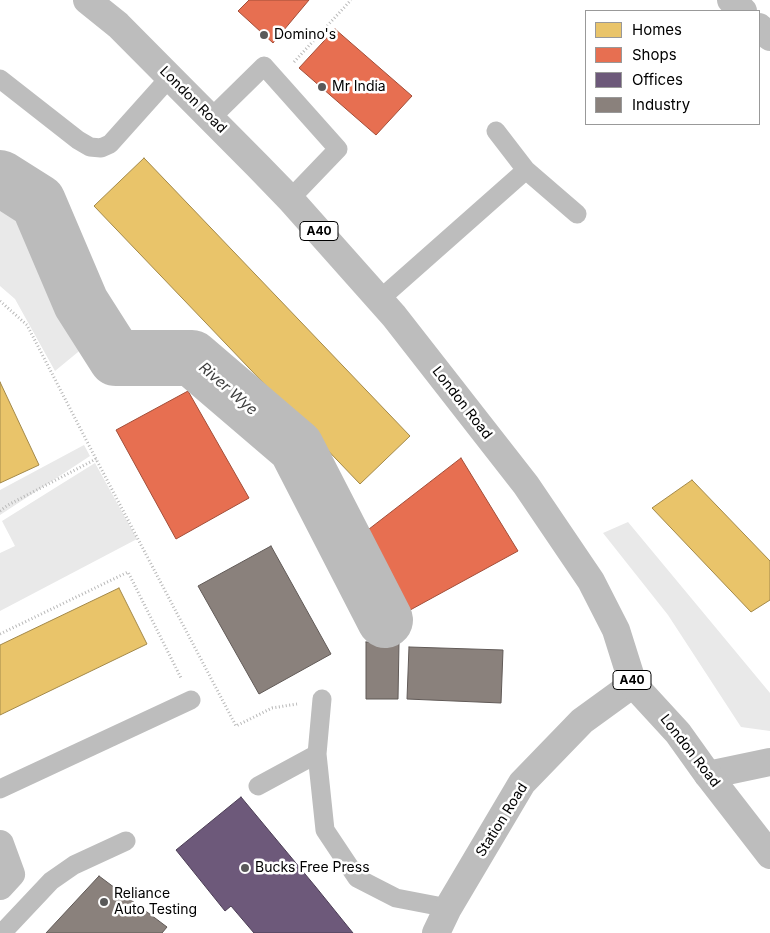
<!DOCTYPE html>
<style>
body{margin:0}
#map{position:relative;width:770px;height:933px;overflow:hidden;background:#fff;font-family:Inter,sans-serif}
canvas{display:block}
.legend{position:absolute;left:585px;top:10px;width:175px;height:115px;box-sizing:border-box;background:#fff;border:1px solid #999;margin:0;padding:6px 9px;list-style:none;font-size:15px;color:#000}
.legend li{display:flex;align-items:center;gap:10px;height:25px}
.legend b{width:25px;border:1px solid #999}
</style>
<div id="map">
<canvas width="770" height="933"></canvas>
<ul class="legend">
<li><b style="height:14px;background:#e9c46a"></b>Homes</li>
<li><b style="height:14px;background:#e76f51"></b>Shops</li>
<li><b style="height:14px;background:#6d597a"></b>Offices</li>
<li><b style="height:14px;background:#8a817c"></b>Industry</li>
</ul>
</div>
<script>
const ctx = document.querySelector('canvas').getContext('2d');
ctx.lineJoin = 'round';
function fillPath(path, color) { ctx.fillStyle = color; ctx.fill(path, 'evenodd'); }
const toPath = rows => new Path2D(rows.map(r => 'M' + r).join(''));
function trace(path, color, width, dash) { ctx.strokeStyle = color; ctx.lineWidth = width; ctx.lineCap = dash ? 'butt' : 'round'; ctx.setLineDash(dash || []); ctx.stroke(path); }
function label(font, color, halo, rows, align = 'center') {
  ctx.font = font + ' Inter,sans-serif'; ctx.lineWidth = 5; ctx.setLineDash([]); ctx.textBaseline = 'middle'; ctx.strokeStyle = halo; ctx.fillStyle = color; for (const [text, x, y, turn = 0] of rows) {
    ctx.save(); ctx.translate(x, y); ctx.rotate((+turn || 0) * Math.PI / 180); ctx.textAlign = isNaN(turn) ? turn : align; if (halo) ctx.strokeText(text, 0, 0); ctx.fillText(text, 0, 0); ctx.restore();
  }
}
const green = toPath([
 [0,155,23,168,39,183,50,205,53,226,64,231,87,324,95,338,55,371,15,299,0,286],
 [84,445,90,456,0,515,0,490],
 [95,463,137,539,0,611,0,553,15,546,2,521],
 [628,522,770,693,770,731,741,727,668,615,603,533]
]);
const homes = toPath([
 [144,158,410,436,360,484,94,206,144,158],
 [0,382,39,465,0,483,0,382],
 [692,480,770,561,770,600,751,612,652,508,692,480],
 [119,588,147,644,0,715,0,645,119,588]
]);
const shops = toPath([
 [249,0,309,0,273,43,238,11,249,0],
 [335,29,412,96,376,135,299,68,335,29],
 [188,391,249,498,176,539,116,430,188,391],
 [461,458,518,551,401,615,360,536,461,458]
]);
const offices = toPath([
 [241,797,315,886,353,933,254,933,231,906,225,911,176,850,241,797]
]);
const industry = toPath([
 [271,546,331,654,259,694,198,586,271,546],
 [366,642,399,642,398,699,366,699,366,642],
 [409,647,503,650,501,703,407,699,409,647],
 [99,876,167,927,162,933,46,933,99,876]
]);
const river = toPath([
 [0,178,38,202,81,303,116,358,192,358,296,447,385,620]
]);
const path = toPath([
 [294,62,351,0],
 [0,301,27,325,96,459,236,726,272,708,297,704],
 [0,511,8,505,96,459],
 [0,634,128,572,181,678]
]);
const lane = toPath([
 [0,79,78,140,90,147,101,148,110,144,170,77],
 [211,118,264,66,338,149,290,199],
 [496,131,526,170,577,214],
 [379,300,526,170],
 [322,699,317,754,325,830,357,878,396,898,448,908],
 [258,786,317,754],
 [0,789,191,700],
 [2,933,51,881,74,865,126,841]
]);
const street = toPath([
 [731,0,743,11],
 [759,27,770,37],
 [708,775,770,762],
 [0,844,11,874,0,886],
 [436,933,448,908,522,783,582,721,633,684]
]);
const primary = toPath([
 [87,0,118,25,258,166,290,199,394,316,526,485,591,581,616,630,633,684,678,733,708,775,770,855]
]);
const markers = [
 [264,35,5,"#595959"],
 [322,87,5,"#595959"],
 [245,868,5,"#595959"],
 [104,902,5,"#595959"]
];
const shields = [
 [319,231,38],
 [632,680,38]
];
const shieldNames = [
 ["A40",319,231],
 ["A40",632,680]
];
const poiNames = [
 ["Domino's",274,35],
 ["Mr India",332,87],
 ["Bucks Free Press",255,868],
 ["Reliance",114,894],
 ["Auto Testing",114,910]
];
const streetNames = [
 ["London Road",193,100,45],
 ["London Road",462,403,52],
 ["London Road",690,751,52],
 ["Station Road",502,820,-58]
];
const waterNames = [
 ["River Wye",228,389,41]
];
fillPath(green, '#e9e9e9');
fillPath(homes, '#e9c46a');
trace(homes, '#a3894a', 1);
fillPath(shops, '#e76f51');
trace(shops, '#a24e39', 1);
fillPath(offices, '#6d597a');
trace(offices, '#4c3e55', 1);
fillPath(industry, '#8a817c');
trace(industry, '#615a57', 1);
trace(river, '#bbb', 56);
trace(path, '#b8b8b8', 3, [1, 2.5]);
trace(lane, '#bdbdbd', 19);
trace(street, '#bdbdbd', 28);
trace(primary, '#bdbdbd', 28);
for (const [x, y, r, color] of markers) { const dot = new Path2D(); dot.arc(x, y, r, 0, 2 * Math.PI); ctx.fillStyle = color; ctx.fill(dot); trace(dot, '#fff', 2); }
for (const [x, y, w] of shields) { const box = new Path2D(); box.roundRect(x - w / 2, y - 9.5, w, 19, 4); ctx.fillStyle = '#fff'; ctx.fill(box); trace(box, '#000', 1); }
label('bold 12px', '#000', null, shieldNames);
label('14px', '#000', '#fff', poiNames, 'left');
label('14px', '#000', '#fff', streetNames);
label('italic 15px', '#3f3f3f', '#fff', waterNames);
</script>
